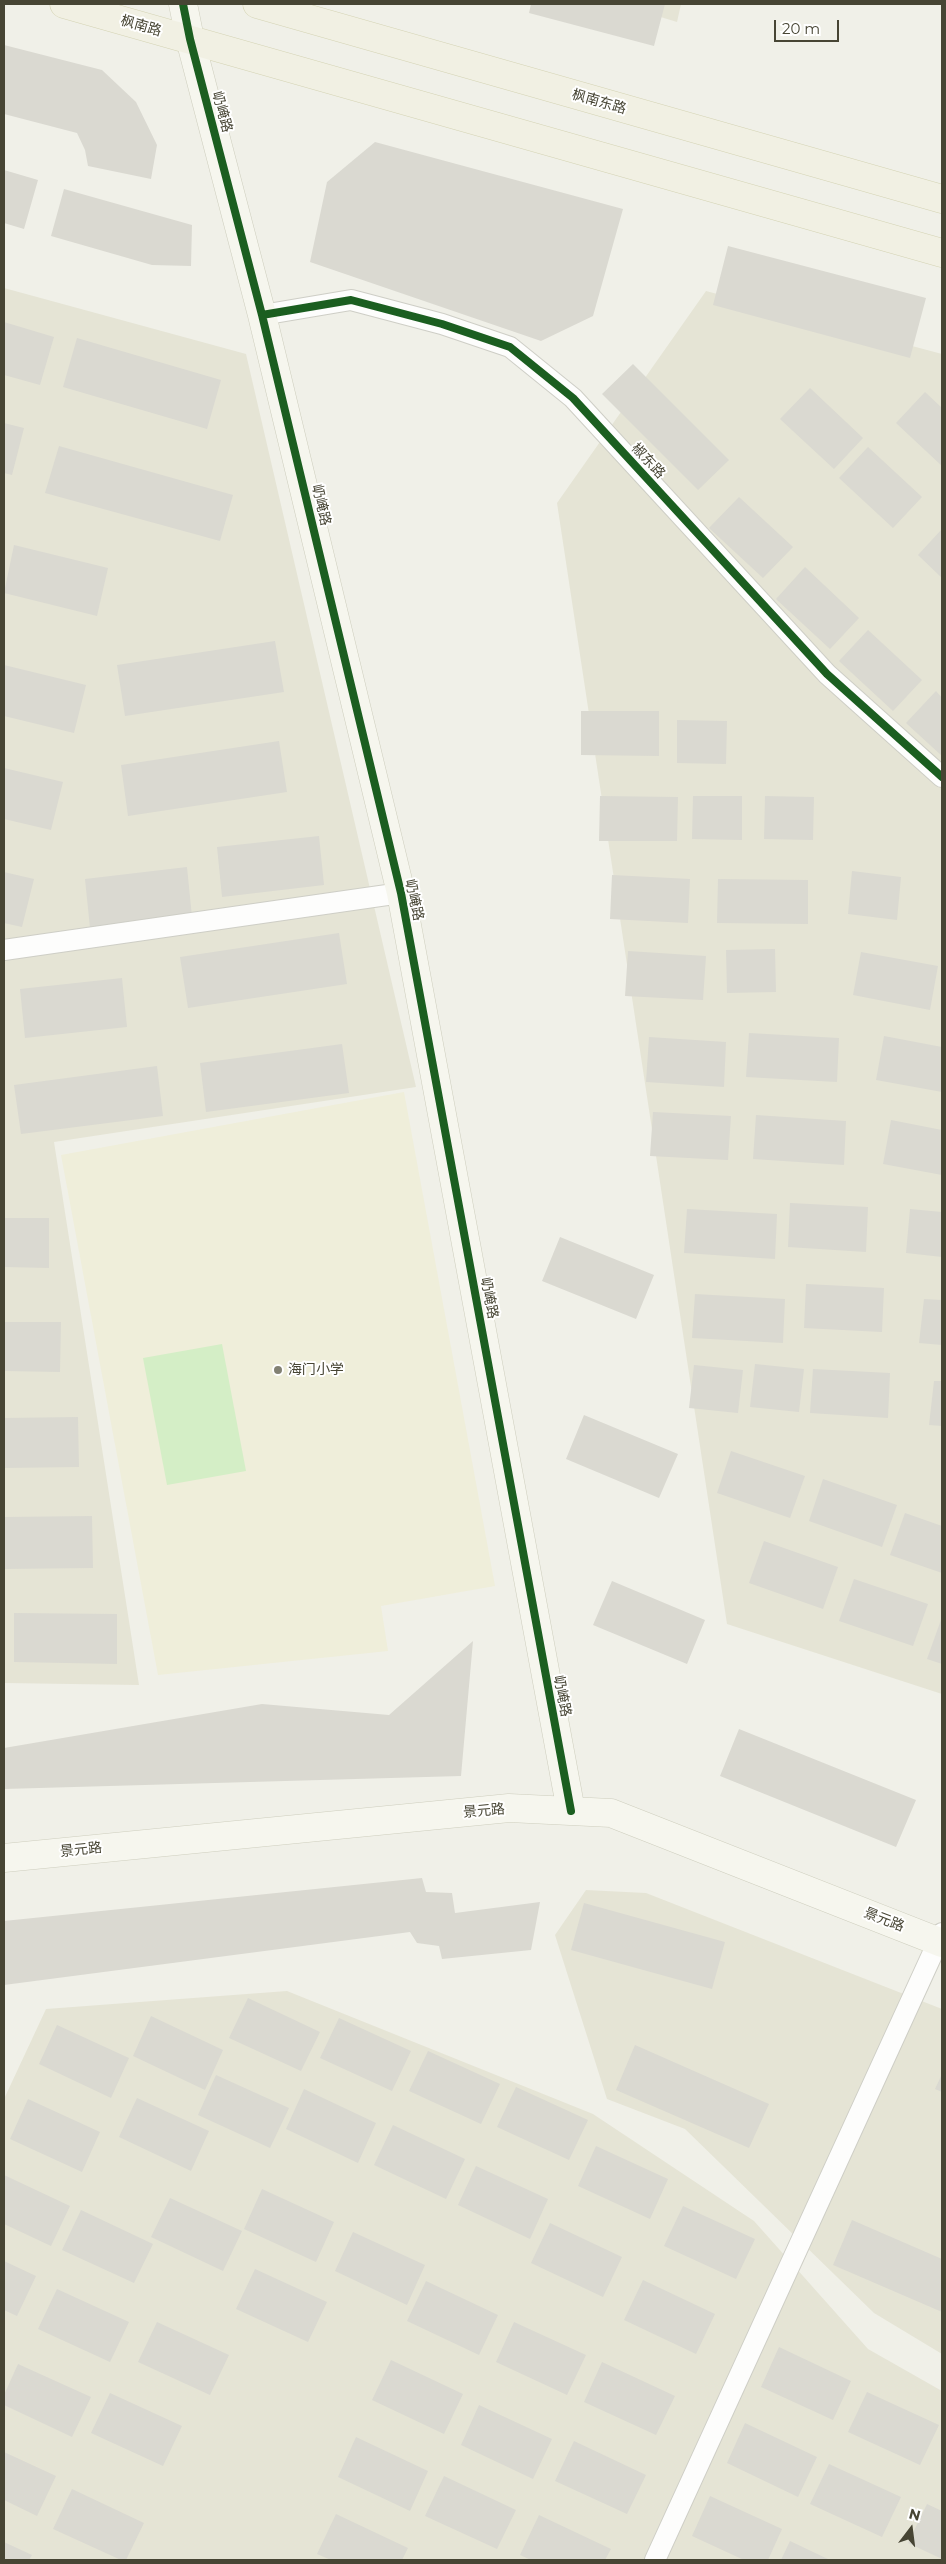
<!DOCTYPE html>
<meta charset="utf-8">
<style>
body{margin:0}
#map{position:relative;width:946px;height:2564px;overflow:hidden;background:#f0f0e8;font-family:Montserrat,sans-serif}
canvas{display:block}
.frame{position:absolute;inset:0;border:5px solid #474534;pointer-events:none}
.north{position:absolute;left:886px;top:2504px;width:50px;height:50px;-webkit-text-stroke:4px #fff;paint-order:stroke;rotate:15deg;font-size:14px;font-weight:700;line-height:20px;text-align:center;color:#474534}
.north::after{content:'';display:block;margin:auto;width:18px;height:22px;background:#474534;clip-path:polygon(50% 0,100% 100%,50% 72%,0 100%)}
.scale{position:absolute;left:774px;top:20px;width:65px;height:22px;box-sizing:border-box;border:2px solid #474534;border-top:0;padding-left:6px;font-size:15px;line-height:18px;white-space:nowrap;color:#474534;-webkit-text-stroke:4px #fff;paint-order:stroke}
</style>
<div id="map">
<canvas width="946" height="2564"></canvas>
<div class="frame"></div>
<div class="north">N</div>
<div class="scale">20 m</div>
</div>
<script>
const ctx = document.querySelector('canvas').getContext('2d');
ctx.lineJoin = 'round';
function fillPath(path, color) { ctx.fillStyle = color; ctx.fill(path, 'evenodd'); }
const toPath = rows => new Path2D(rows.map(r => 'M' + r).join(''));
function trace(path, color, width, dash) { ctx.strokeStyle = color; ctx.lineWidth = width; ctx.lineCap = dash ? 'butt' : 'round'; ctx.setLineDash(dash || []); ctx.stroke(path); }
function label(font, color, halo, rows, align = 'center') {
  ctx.font = font + ' Montserrat,"Noto Sans SC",sans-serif'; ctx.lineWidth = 4; ctx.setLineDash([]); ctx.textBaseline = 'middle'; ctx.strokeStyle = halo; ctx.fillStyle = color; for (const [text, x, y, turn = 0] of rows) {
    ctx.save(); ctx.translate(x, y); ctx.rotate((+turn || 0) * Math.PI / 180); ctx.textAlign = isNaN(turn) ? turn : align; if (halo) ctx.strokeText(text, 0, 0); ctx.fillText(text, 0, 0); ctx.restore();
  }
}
const residential = toPath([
 [618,4,681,4,677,22],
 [4,288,246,354,416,1087,54,1142,139,1685,4,1683],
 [706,291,942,354,942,1694,727,1624,557,503],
 [586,1890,646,1893,942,2009,942,2354,874,2313,685,2129,607,2099,555,1935],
 [287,1991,593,2114,754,2221,868,2349,942,2391,942,2560,4,2560,4,2099,46,2009]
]);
const education = toPath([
 [404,1092,495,1586,381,1606,388,1651,158,1675,61,1155]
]);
const green = toPath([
 [222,1344,246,1471,167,1485,143,1358]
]);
const building = toPath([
 [531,4,665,4,654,46,529,13],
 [4,45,102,70,136,102,157,145,151,179,88,166,85,150,77,133,4,114],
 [375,142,623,209,593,316,541,341,310,262,327,182],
 [4,170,38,180,24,229,4,223],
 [64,189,192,225,191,266,152,265,51,236],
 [728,246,926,298,910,358,713,305],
 [4,322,54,337,40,385,4,375],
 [77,338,221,380,207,429,63,387],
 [633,364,729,460,698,490,602,394],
 [810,388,863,438,834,469,780,419],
 [925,392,942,408,942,466,896,423],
 [4,423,24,428,12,475,4,473],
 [59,446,233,495,220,541,45,493],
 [868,447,922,497,893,528,839,478],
 [739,497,793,547,763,578,709,528],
 [942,529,942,578,918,555],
 [14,545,108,568,97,616,4,593],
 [805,567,859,618,830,649,776,599],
 [868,630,922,680,893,711,839,661],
 [275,641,284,692,125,716,117,665],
 [4,665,86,685,74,733,4,716],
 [936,691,942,698,942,756,906,723],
 [581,711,659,711,659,756,581,755],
 [677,720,727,721,726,764,677,763],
 [279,741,287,792,128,816,121,765],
 [4,768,63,782,51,830,4,819],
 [600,796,678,797,677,841,599,841],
 [693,796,742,796,742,840,692,839],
 [765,796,814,797,813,840,764,839],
 [319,836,324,885,222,897,217,847],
 [187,867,192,917,90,928,85,879],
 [852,871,901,877,897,920,848,914],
 [4,872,34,879,22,927,4,923],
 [612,875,690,879,688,923,610,919],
 [718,879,808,880,808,924,717,923],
 [339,933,347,984,188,1008,180,957],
 [775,949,776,992,727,993,726,950],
 [628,951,706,956,703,1000,625,996],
 [861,952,938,966,930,1010,853,995],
 [122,978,127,1027,25,1038,20,989],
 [749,1033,839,1038,837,1082,746,1077],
 [884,1036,942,1047,942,1092,876,1080],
 [649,1037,726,1042,724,1087,646,1082],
 [342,1044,349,1093,206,1112,200,1063],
 [157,1066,163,1116,21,1134,14,1085],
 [653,1112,731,1116,728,1160,650,1156],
 [756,1115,846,1121,844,1165,753,1159],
 [891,1120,942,1130,942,1175,883,1164],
 [790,1203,868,1207,866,1252,788,1247],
 [687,1209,777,1214,775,1259,684,1253],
 [910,1209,942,1212,942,1257,906,1253],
 [4,1218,49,1218,49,1268,4,1267],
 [560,1237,654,1275,636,1319,542,1281],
 [806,1284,884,1288,882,1332,804,1328],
 [695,1294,785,1299,783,1343,692,1338],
 [924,1299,942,1300,942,1345,919,1343],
 [4,1322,61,1322,60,1372,4,1371],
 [755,1364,804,1369,799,1412,750,1407],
 [694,1365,743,1370,738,1413,689,1408],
 [813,1369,890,1373,888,1418,810,1413],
 [934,1381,942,1381,942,1426,929,1425],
 [584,1415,678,1454,659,1498,566,1459],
 [78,1417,79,1467,4,1468,4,1418],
 [731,1451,805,1476,790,1518,717,1493],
 [823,1479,897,1505,882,1547,809,1521],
 [905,1513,942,1526,942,1573,890,1555],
 [92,1516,93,1568,4,1569,4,1517],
 [764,1541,838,1567,823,1609,749,1583],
 [854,1579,928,1604,913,1646,839,1621],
 [612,1581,705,1620,687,1664,593,1625],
 [14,1613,117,1614,117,1664,14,1662],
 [942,1617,942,1664,927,1659],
 [473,1641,461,1776,4,1789,4,1748,262,1704,389,1715],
 [739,1729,916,1800,896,1847,720,1776],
 [422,1878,426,1892,452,1893,455,1913,540,1902,531,1950,442,1959,439,1946,417,1943,410,1932,4,1985,4,1921],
 [584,1903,725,1942,712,1989,571,1950],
 [248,1998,320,2032,301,2071,229,2038],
 [151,2016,223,2050,205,2090,133,2056],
 [339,2018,411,2051,392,2091,320,2058],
 [57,2025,129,2058,111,2098,39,2064],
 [635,2045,769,2104,749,2148,616,2090],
 [428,2051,500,2084,481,2124,409,2091],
 [942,2074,942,2092,935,2089],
 [216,2075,289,2108,270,2148,198,2115],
 [516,2087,588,2120,569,2160,497,2127],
 [304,2089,376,2123,358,2163,286,2129],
 [137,2098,209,2131,191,2171,119,2137],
 [28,2099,100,2132,82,2172,10,2139],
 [393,2125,465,2159,446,2199,374,2165],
 [596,2146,668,2179,650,2219,578,2186],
 [476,2166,548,2199,530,2239,458,2205],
 [4,2175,70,2206,51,2246,4,2224],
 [262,2189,334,2222,316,2262,244,2229],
 [170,2198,242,2231,223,2271,151,2237],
 [683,2206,755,2239,736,2279,664,2246],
 [81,2210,153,2244,134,2283,62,2250],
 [852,2220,942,2259,942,2312,833,2265],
 [550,2223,622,2257,603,2297,531,2263],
 [353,2232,425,2265,407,2305,335,2271],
 [4,2261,36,2276,17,2316,4,2310],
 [255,2269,327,2302,308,2342,236,2309],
 [643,2280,715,2314,696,2354,624,2320],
 [426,2281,498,2315,479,2355,407,2321],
 [57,2289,129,2322,110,2362,38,2329],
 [157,2322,229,2355,210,2395,138,2362],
 [514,2322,586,2355,567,2395,496,2362],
 [779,2347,851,2381,833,2420,761,2387],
 [391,2360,463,2394,444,2434,372,2400],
 [602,2362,675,2396,656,2435,584,2402],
 [18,2364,91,2397,72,2437,4,2405,4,2395],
 [867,2392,939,2425,920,2465,848,2432],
 [110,2393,182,2426,163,2466,91,2433],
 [479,2405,552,2439,533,2479,461,2445],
 [745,2423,817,2457,798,2497,727,2463],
 [356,2437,428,2471,410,2511,338,2477],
 [574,2441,646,2475,627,2514,555,2481],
 [4,2452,56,2476,37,2516,4,2500],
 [829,2464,901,2497,882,2537,810,2504],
 [444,2476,516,2510,497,2549,425,2516],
 [72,2489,144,2523,126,2560,121,2560,53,2529],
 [710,2496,782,2529,768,2560,744,2560,692,2536],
 [927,2504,942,2511,942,2559,908,2543],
 [336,2514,408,2548,402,2560,331,2560,317,2554],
 [539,2515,611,2549,605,2560,531,2560,520,2555],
 [790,2541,830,2560,781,2560],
 [4,2542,32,2555,29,2560,4,2560]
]);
const street = toPath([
 [262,315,351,300,442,324,510,347,573,398,827,674,942,777],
 [4,950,401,893],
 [655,2560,942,1933]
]);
const secondary = toPath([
 [183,4,190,39,262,315,401,893,571,1811],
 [4,1858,509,1808,611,1813,942,1943]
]);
const primary = toPath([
 [64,4,942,253],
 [257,4,942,199]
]);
const cycleway = toPath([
 [183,4,190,39,262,315,401,893,571,1811],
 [262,315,351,300,442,324,510,347,573,398,827,674,942,777]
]);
const markers = [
 [278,1370,5,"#828173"]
];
const streetNames = [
 ["枫南路",141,26,16],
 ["枫南东路",599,102,16],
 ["屷崦路",222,112,75],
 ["椒东路",648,461,47],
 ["屷崦路",321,505,77],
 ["屷崦路",414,900,78],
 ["屷崦路",489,1298,79],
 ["屷崦路",562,1696,79],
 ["景元路",484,1811,-5],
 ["景元路",81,1850,-6],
 ["景元路",884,1920,21]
];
const poiNames = [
 ["海门小学",288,1370]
];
fillPath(residential, '#e5e4d5');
fillPath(education, '#efeeda');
fillPath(green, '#d4eec6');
fillPath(building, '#dad9d1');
trace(street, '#cecec6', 22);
trace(secondary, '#cecebe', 29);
trace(primary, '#d4d3b4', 29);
trace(street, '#fdfdfc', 20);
trace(secondary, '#f6f6ee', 28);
trace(primary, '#f1f0e3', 28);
trace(cycleway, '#1b5e20', 8);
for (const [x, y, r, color] of markers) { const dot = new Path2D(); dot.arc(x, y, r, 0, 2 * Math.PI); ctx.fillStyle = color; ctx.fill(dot); trace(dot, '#fff', 2); }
label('14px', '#474534', '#fff', streetNames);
label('14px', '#474534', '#fff', poiNames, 'left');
</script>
